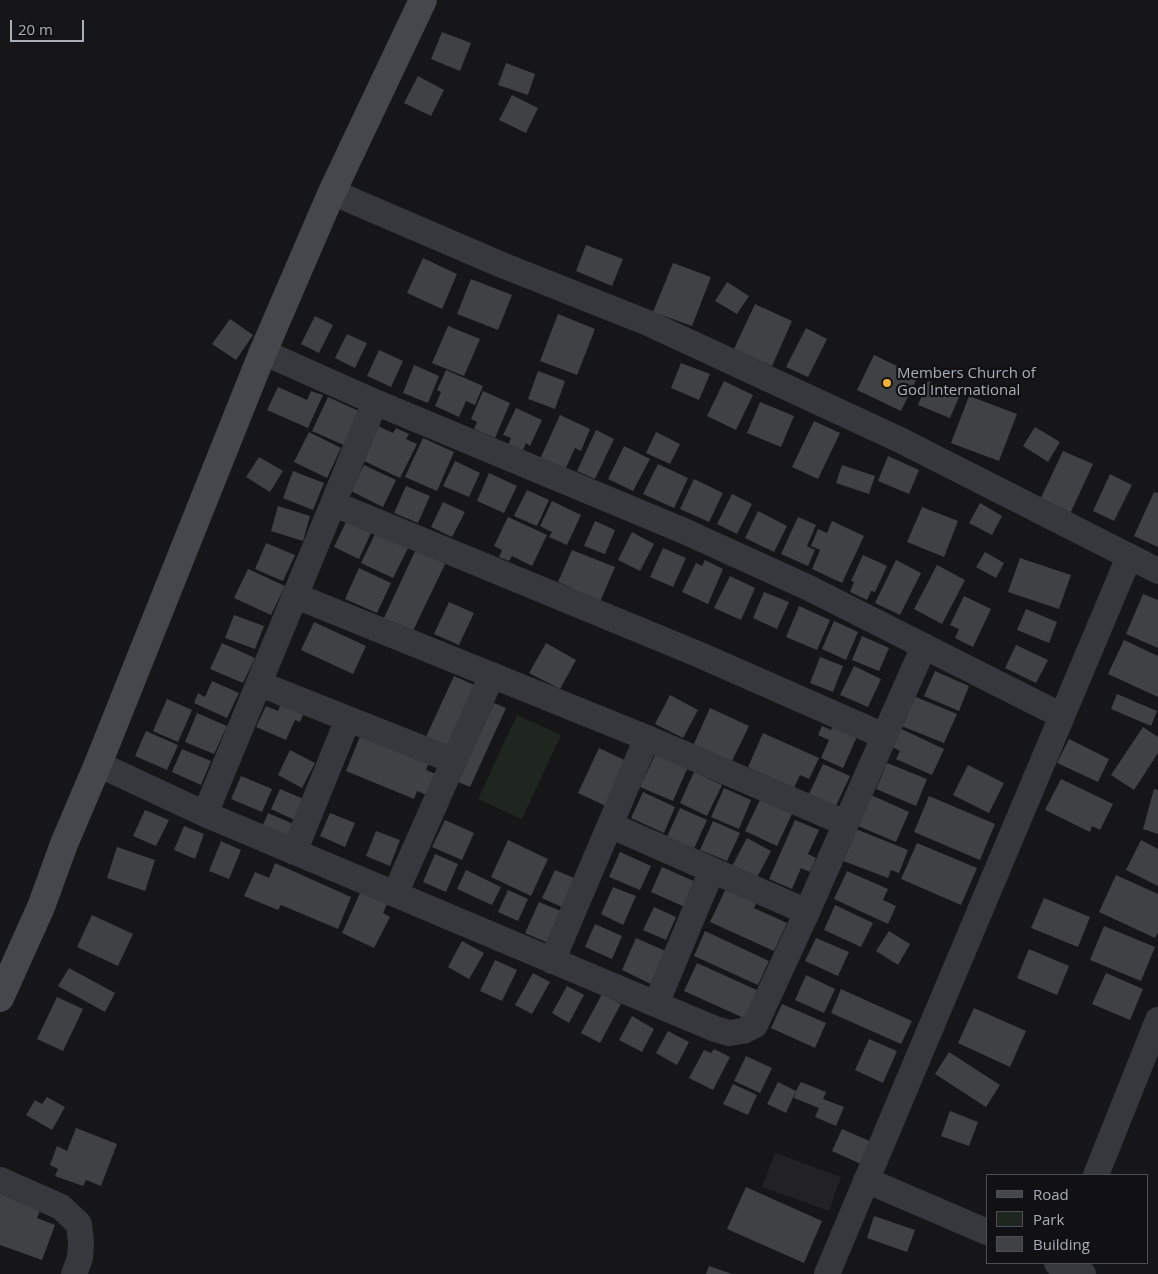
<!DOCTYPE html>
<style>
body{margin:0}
#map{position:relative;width:1158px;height:1274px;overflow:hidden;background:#161618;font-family:"Open Sans",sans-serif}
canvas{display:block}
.legend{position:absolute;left:986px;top:1174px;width:162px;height:90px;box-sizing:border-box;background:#111113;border:1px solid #4d4f55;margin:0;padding:6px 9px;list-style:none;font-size:15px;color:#a8adb8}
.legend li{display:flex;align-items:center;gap:10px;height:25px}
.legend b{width:25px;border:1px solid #4d4f55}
.scale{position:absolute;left:10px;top:20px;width:74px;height:22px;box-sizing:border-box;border:2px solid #a8adb8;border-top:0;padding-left:6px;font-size:15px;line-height:18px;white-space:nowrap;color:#a8adb8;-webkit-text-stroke:4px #111113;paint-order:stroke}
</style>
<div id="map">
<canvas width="1158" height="1274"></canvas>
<ul class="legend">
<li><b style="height:6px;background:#45474d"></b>Road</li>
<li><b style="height:14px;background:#1e261f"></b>Park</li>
<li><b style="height:14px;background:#404145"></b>Building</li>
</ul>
<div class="scale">20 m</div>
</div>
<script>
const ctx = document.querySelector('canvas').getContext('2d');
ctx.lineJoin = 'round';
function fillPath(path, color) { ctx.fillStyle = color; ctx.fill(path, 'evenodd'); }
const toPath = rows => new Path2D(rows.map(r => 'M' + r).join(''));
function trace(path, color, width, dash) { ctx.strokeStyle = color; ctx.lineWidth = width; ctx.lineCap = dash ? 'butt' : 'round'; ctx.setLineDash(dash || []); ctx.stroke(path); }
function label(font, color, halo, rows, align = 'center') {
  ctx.font = font + ' "Open Sans",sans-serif'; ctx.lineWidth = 4.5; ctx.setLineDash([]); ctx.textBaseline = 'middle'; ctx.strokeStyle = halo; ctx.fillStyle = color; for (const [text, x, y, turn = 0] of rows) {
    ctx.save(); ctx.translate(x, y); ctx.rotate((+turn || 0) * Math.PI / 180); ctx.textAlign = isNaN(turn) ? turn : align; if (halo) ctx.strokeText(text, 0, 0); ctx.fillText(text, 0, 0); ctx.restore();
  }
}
const built = toPath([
 [775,1153,841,1177,829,1211,762,1187]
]);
const green = toPath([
 [517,715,561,735,522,819,478,799]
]);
const building = toPath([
 [442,32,471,43,460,71,431,59],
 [506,63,535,74,528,95,498,85],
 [418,76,444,90,431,116,404,103],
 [512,95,538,108,526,133,499,120],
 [586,245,623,259,612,286,576,271],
 [423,258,457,274,442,309,407,293],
 [673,263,711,277,692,326,653,312],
 [471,279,512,295,498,330,457,314],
 [727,282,749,296,737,314,715,301],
 [755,304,792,321,772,366,734,349],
 [558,314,595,329,577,375,540,361],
 [315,316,333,325,319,353,301,344],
 [230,319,253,335,236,360,212,344],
 [448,326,480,339,464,376,432,363],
 [806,328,827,339,808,377,786,367],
 [347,334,367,343,355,368,335,358],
 [379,350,403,361,391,387,367,376],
 [874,355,918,376,901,411,857,390],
 [681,363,710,374,699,400,671,388],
 [414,365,439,376,428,403,403,393],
 [446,370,483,386,475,405,466,401,459,417,435,406,441,392,437,390],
 [538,371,565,381,555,409,528,399],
 [724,381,753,395,736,430,707,416],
 [928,381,960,395,950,418,918,405],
 [278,387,307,400,311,391,323,395,308,428,267,410],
 [483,391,510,403,495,438,474,429,477,422,471,419],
 [969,396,1017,414,999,461,951,443],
 [328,397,361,412,346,446,312,431],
 [760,402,794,416,781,447,747,433],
 [516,408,542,420,530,446,526,443,521,454,507,448,511,438,503,435],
 [560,415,590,429,581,451,575,448,565,470,540,459],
 [814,421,840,433,818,479,792,467],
 [378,426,393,433,396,428,409,434,406,439,417,444,400,478,362,460],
 [1035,427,1060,442,1048,462,1023,446],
 [596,430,614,439,595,479,577,471],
 [309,432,341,448,327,478,294,462],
 [656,432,680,444,670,464,646,453],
 [423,438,454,452,437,491,405,477],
 [624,446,650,459,633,491,608,479],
 [1063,451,1093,464,1069,516,1039,502],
 [888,456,919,470,909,494,878,481],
 [259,457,283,471,270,492,246,477],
 [455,461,480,473,469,497,443,486],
 [658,464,688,478,674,508,643,494],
 [364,465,396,480,383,507,351,491],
 [842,465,875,476,869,494,836,483],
 [293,471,324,483,313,510,283,498],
 [489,473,517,486,504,513,477,501],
 [1110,474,1132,485,1114,521,1093,511],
 [694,479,723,493,709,522,680,509],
 [406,486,430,496,418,523,394,513],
 [527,490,549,500,537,526,514,516],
 [1154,492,1158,493,1158,547,1134,536],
 [732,494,752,504,737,534,717,524],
 [552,501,581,515,567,545,549,537,552,532,540,526],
 [443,502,465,512,452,537,431,527],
 [980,503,1002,516,992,535,969,523],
 [278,506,310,516,303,541,271,531],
 [922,507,958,521,944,557,907,542],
 [758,511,787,526,774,552,745,538],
 [508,517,547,535,532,566,512,556,509,561,499,557,502,550,494,546],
 [798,517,816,525,807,546,815,550,808,566,781,554],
 [595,521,615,530,605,554,584,546],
 [832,521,864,536,842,583,812,569,820,550,811,546,818,529,827,533],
 [346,522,371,533,359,559,334,547],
 [376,532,408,548,393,578,361,563],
 [632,532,654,544,640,571,618,560],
 [266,543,295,555,283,581,255,569],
 [663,548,686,558,673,587,650,577],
 [416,549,446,562,412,633,383,620],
 [572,550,615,567,599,604,571,592,572,588,558,582],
 [985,552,1004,563,996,578,976,567],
 [863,555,887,566,875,592,871,591,867,600,850,592,854,582,851,581],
 [1020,558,1071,575,1059,609,1008,592],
 [705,560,723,569,708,604,682,592,696,563,702,566],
 [896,560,921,573,900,615,875,603],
 [937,565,965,580,942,624,914,609],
 [359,568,391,583,377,613,345,599],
 [248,569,285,586,271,615,234,598],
 [730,576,755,588,741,620,714,608],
 [764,592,789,602,777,629,753,618],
 [1143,594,1158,600,1158,648,1126,634],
 [964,596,991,609,973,647,955,638,959,629,950,625],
 [449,602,474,613,459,645,434,634],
 [799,606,830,620,817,650,786,637],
 [1026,609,1057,622,1049,643,1017,630],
 [234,615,264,626,255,649,225,638],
 [834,621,858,632,846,660,822,649],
 [314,622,366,646,353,674,301,650],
 [862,636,889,648,879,671,852,660],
 [1124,640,1158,656,1158,697,1108,674],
 [222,643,255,658,243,683,210,669],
 [546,643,576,660,560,689,529,673],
 [1016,645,1048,660,1036,683,1005,668],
 [820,657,843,666,833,692,810,683],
 [854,666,881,679,868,707,840,695],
 [935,671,969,686,959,711,924,696],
 [454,676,479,687,449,750,425,739],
 [212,681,239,693,227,718,194,703,198,693,205,697],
 [1117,694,1157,711,1151,726,1111,709],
 [670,695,698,710,683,738,655,724],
 [911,695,957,714,944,743,899,725],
 [283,698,306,708,300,722,295,720,286,740,256,727,266,706,278,711],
 [167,699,192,710,178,742,153,731],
 [494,703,506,708,470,787,458,782],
 [710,708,749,726,730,765,692,748],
 [197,713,227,726,214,754,185,742],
 [835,721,859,732,843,768,821,758,829,740,818,735,822,726,831,730],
 [897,727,944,749,932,775,896,759,900,751,889,745],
 [1143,727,1158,737,1158,753,1134,790,1111,775],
 [146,731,178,745,167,770,135,756],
 [763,733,819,758,809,779,800,775,794,788,748,767],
 [361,734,429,762,426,770,443,777,434,798,417,791,414,799,346,771],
 [1069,739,1109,759,1098,782,1057,763],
 [599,748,631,763,610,808,578,793],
 [182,749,211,761,201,785,172,772],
 [290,750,315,763,302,788,278,775],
 [656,753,688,767,673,801,640,787],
 [887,763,927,779,916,806,876,789],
 [823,764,850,776,835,808,808,796],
 [968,765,1004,783,989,813,953,795],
 [694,772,722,785,707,816,680,803],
 [241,776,272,789,262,812,231,799],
 [1061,779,1113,804,1100,830,1092,826,1090,832,1045,810],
 [724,788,751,800,739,829,711,817],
 [280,789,311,802,301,823,271,809],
 [1154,789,1158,790,1158,834,1143,829],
 [643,792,675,807,664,833,631,818],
 [871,795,909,812,896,842,858,826],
 [929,796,995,824,980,860,914,832],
 [760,800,792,814,777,846,745,831],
 [680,808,707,820,692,853,665,841],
 [145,810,169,820,156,846,133,836],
 [268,813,298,826,291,840,262,827],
 [330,813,355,823,345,847,320,836],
 [445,820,474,833,462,860,432,847],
 [795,820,819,830,808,854,816,858,810,872,801,868,792,889,769,879],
 [713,821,740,833,727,861,700,850],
 [184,826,204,834,195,859,174,850],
 [856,829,908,850,899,873,891,870,888,878,843,861],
 [376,831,400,840,390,866,366,856],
 [747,838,771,851,754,883,730,870],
 [508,840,548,859,531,896,491,877],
 [1141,840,1158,849,1158,886,1126,870],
 [221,841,241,850,229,879,209,871],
 [917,843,977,868,961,905,901,879],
 [117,847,155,860,145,891,107,878],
 [620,852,651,866,640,890,609,877],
 [435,854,458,864,446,892,423,882],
 [275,863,351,897,338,929,281,905,278,910,244,896,255,872,269,878],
 [662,867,696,882,685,907,651,892],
 [466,870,501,887,492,905,457,889],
 [555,870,579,880,566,909,542,898],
 [847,871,888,889,883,900,896,906,888,924,834,899],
 [1116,875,1158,894,1158,933,1155,938,1099,912],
 [728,884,759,898,754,908,787,923,774,951,710,922],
 [613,887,636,896,623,925,601,914],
 [508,890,528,899,518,921,498,912],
 [361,891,387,904,383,913,390,917,374,948,342,933],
 [1044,898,1090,917,1078,947,1031,928],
 [539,902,568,914,553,945,525,933],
 [835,905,873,923,861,947,824,930],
 [654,907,676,917,666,940,643,930],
 [92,915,133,934,118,966,77,947],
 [595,924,622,936,612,959,585,947],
 [1104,926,1155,947,1141,981,1090,960],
 [705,931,769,961,758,985,694,956],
 [889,931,910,944,898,965,876,951],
 [636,938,670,953,655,986,622,970],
 [816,938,849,952,838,976,805,961],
 [462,941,484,953,469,979,448,967],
 [1029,949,1069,966,1057,995,1017,978],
 [495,960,517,970,502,1001,480,991],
 [697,963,759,991,746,1019,684,991],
 [69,968,115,993,105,1012,58,986],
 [533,973,550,982,532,1014,515,1005],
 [1106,973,1143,989,1130,1020,1092,1004],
 [806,975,835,989,824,1013,795,1000],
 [567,986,584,995,569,1023,552,1013],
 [841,989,912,1021,901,1044,831,1013],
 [602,994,621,1004,600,1043,581,1033],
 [57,997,83,1009,63,1051,37,1039],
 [782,1004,826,1023,815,1048,771,1028],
 [974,1008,1026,1031,1010,1067,958,1043],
 [632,1016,654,1029,642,1052,619,1040],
 [668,1031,689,1042,677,1065,656,1053],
 [869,1039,897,1051,883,1083,855,1070],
 [714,1049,730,1057,713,1090,689,1078,704,1050,711,1053],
 [949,1052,1000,1085,986,1107,935,1074],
 [746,1056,772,1068,760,1093,734,1081],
 [778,1082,796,1091,801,1082,826,1092,823,1099,844,1107,836,1126,815,1117,819,1108,794,1098,796,1091,786,1113,767,1104],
 [733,1084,757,1095,748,1115,723,1104],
 [47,1097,65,1107,52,1130,26,1115,35,1100,42,1104],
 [950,1111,978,1122,969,1146,941,1136],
 [76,1128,117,1144,101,1186,86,1180,83,1186,55,1176,58,1169,50,1165,57,1146,67,1151],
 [842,1129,874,1143,863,1165,832,1151],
 [746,1187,822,1221,804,1263,727,1229],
 [0,1193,41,1208,37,1218,55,1225,42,1260,0,1245],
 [874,1216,915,1230,907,1252,867,1238],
 [709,1266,732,1274,706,1274]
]);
const street = toPath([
 [332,192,502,265,648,323,898,439,1158,571],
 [263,352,375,402,684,531,809,588,1062,716],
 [334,504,700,655,884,736],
 [296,596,647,738,845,823],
 [260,684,454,761],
 [98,764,205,814,715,1029,729,1033,743,1031,755,1025,807,912,924,646],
 [205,814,375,402],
 [610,825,807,912],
 [294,852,348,719],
 [395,894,492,675],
 [552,961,647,738],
 [656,1004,712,870],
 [1096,1175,1158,1020],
 [0,1180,61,1207,79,1224,81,1242,80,1258,74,1274],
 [866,1180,987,1232],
 [1057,1263,1083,1274],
 [827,1274,1129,557]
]);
const secondary = toPath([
 [0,998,41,907,64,844,98,764,263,352,332,192,423,0]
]);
const markers = [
 [887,383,5,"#f2b134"]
];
const poiNames = [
 ["Members Church of",897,374],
 ["God International",897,391]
];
fillPath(built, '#222225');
fillPath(green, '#1e261f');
fillPath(building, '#404145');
trace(street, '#37383d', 26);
trace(secondary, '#45474d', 28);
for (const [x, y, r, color] of markers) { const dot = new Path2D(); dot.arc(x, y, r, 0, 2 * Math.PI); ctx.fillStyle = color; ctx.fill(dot); trace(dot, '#111113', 2); }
label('15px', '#a8adb8', '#111113', poiNames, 'left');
</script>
